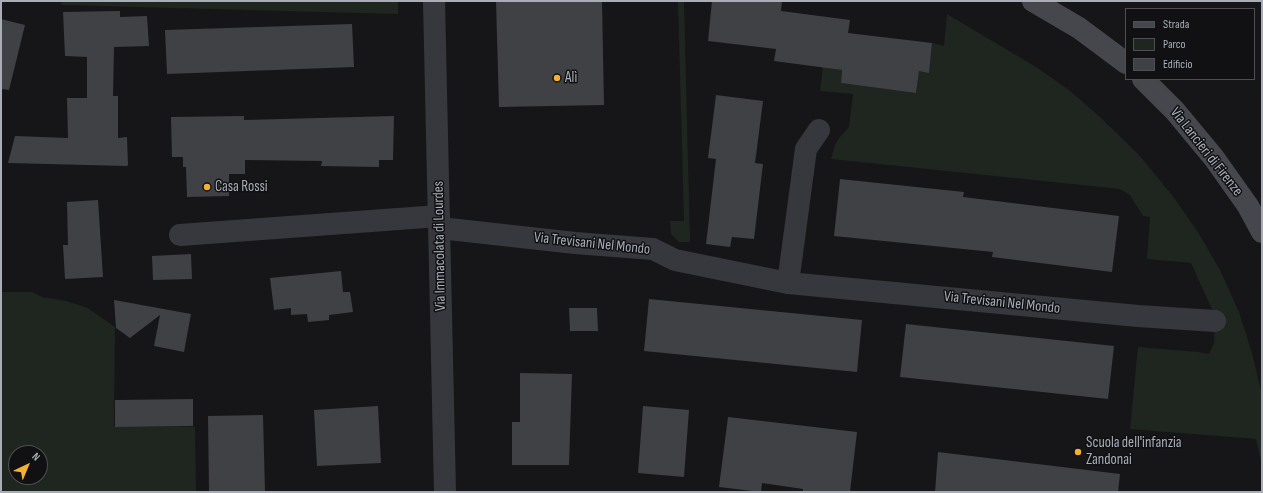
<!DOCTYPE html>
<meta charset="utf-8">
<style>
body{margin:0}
#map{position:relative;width:1263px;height:493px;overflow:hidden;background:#161618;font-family:"Sofia Sans Condensed",sans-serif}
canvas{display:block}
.frame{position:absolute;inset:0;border:2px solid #a8adb8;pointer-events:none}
.legend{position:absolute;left:1125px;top:8px;width:130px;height:72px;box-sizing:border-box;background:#111113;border:1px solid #4d4f55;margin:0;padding:5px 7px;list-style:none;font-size:12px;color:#a8adb8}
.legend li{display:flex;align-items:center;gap:8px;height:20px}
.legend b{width:20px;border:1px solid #4d4f55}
.north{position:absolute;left:8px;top:445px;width:40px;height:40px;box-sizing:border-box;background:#111113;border:1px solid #4d4f55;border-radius:50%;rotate:44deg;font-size:11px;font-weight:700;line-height:16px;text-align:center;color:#a8adb8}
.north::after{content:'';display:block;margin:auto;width:14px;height:18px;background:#f2b134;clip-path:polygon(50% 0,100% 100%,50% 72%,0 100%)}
</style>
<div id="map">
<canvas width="1263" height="493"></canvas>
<div class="frame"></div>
<ul class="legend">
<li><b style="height:5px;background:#45474d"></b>Strada</li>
<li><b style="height:11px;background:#1e261f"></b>Parco</li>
<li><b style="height:11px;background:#404145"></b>Edificio</li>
</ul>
<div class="north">N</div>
</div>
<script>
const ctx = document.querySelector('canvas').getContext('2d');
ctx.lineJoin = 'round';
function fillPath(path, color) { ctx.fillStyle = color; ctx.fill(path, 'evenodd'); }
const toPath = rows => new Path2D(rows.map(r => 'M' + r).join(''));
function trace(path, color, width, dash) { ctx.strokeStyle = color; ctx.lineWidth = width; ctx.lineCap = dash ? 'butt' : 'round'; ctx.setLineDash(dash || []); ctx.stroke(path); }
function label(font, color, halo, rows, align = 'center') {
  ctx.font = font + ' "Sofia Sans Condensed",sans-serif'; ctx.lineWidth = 3; ctx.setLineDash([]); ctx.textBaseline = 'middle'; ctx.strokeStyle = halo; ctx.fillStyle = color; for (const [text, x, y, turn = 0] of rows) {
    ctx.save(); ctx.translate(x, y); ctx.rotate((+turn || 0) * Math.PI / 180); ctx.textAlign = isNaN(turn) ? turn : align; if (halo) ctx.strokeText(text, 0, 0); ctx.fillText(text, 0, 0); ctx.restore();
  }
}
const green = toPath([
 [62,1,398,1,398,14,61,5],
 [678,1,684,1,690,242,679,242,671,234,670,221,684,221],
 [947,14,1036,67,1069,90,1100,117,1139,155,1172,195,1198,232,1220,270,1239,312,1252,353,1262,395,1262,465,1256,439,1130,429,1138,347,1198,352,1209,354,1214,343,1215,316,1191,263,1147,259,1150,217,1143,216,1130,195,1120,189,831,159,835,145,839,138,849,127,853,94,820,91,823,67,842,70,841,83,916,93,919,71,929,72,932,43,944,46],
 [1,292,32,292,42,297,66,301,88,308,115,327,114,426,195,427,196,492,1,492],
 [16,453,40,453,40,477,16,477]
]);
const building = toPath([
 [496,1,602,1,604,105,499,107],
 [712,1,782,1,781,11,850,20,848,33,932,43,929,73,919,71,916,93,841,83,842,70,774,61,776,49,708,41],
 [120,11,120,17,147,16,149,46,114,47,113,96,118,96,118,138,127,137,128,165,127,166,8,163,15,136,68,138,67,98,87,98,87,57,65,56,63,12],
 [1,19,25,25,9,90,1,89],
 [352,24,354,67,167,74,165,30],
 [716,95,763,101,755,163,763,164,754,239,732,237,730,247,706,244,716,159,708,158],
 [244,116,244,120,394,116,393,160,379,160,379,167,321,166,322,161,245,160,245,174,229,174,229,196,187,197,186,167,183,167,183,157,172,157,171,117],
 [840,179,964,192,963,197,1119,216,1112,272,992,257,993,252,834,236],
 [98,200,103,277,65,279,63,245,68,245,67,202],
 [191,254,192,279,153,280,152,256],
 [341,271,343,292,350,292,353,312,329,315,329,320,308,322,307,314,291,315,291,308,274,310,270,278],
 [649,299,862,320,857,372,644,351],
 [114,300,191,314,184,352,154,346,160,315,130,338,116,328],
 [569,308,597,308,598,331,570,331],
 [906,324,1114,346,1108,399,900,377],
 [520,373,572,374,569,465,512,465,512,422,520,422],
 [193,399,193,426,115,427,115,400],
 [378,406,381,463,317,466,314,410],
 [643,406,689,410,684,477,638,473],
 [263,415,265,492,209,492,208,416],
 [728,417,857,432,850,492,803,492,803,489,762,483,761,492,719,487],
 [938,452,1120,474,1118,492,935,492]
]);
const minor = toPath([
 [440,228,575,243,653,249,675,260,788,283,1138,316,1215,321],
 [180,235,439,216],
 [788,283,806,149,819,130]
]);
const tertiary = toPath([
 [434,1,445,492]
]);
const secondary = toPath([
 [1033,1,1079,28,1126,63],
 [1143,79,1175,111,1214,158,1248,206,1262,232]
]);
const markers = [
 [557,78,4,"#f2b134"],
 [207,187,4,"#f2b134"],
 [1078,452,4,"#f2b134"]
];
const poiNames = [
 ["Alì",565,78],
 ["Casa Rossi",215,187],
 ["Scuola dell'infanzia",1086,443],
 ["Zandonai",1086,460]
];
const streetNames = [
 ["Via Lancieri di Firenze",1206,152,52],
 ["Via Trevisani Nel Mondo",592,244,6],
 ["Via Immacolata di Lourdes",440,246,-91],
 ["Via Trevisani Nel Mondo",1002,303,6]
];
fillPath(green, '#1e261f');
fillPath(building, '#404145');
trace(minor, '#37383d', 22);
trace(tertiary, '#37383d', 22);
trace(secondary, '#45474d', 22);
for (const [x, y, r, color] of markers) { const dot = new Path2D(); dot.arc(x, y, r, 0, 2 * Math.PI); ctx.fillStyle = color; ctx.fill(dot); trace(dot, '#111113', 1.5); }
label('15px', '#a8adb8', '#111113', poiNames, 'left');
label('15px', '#a8adb8', '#111113', streetNames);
</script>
